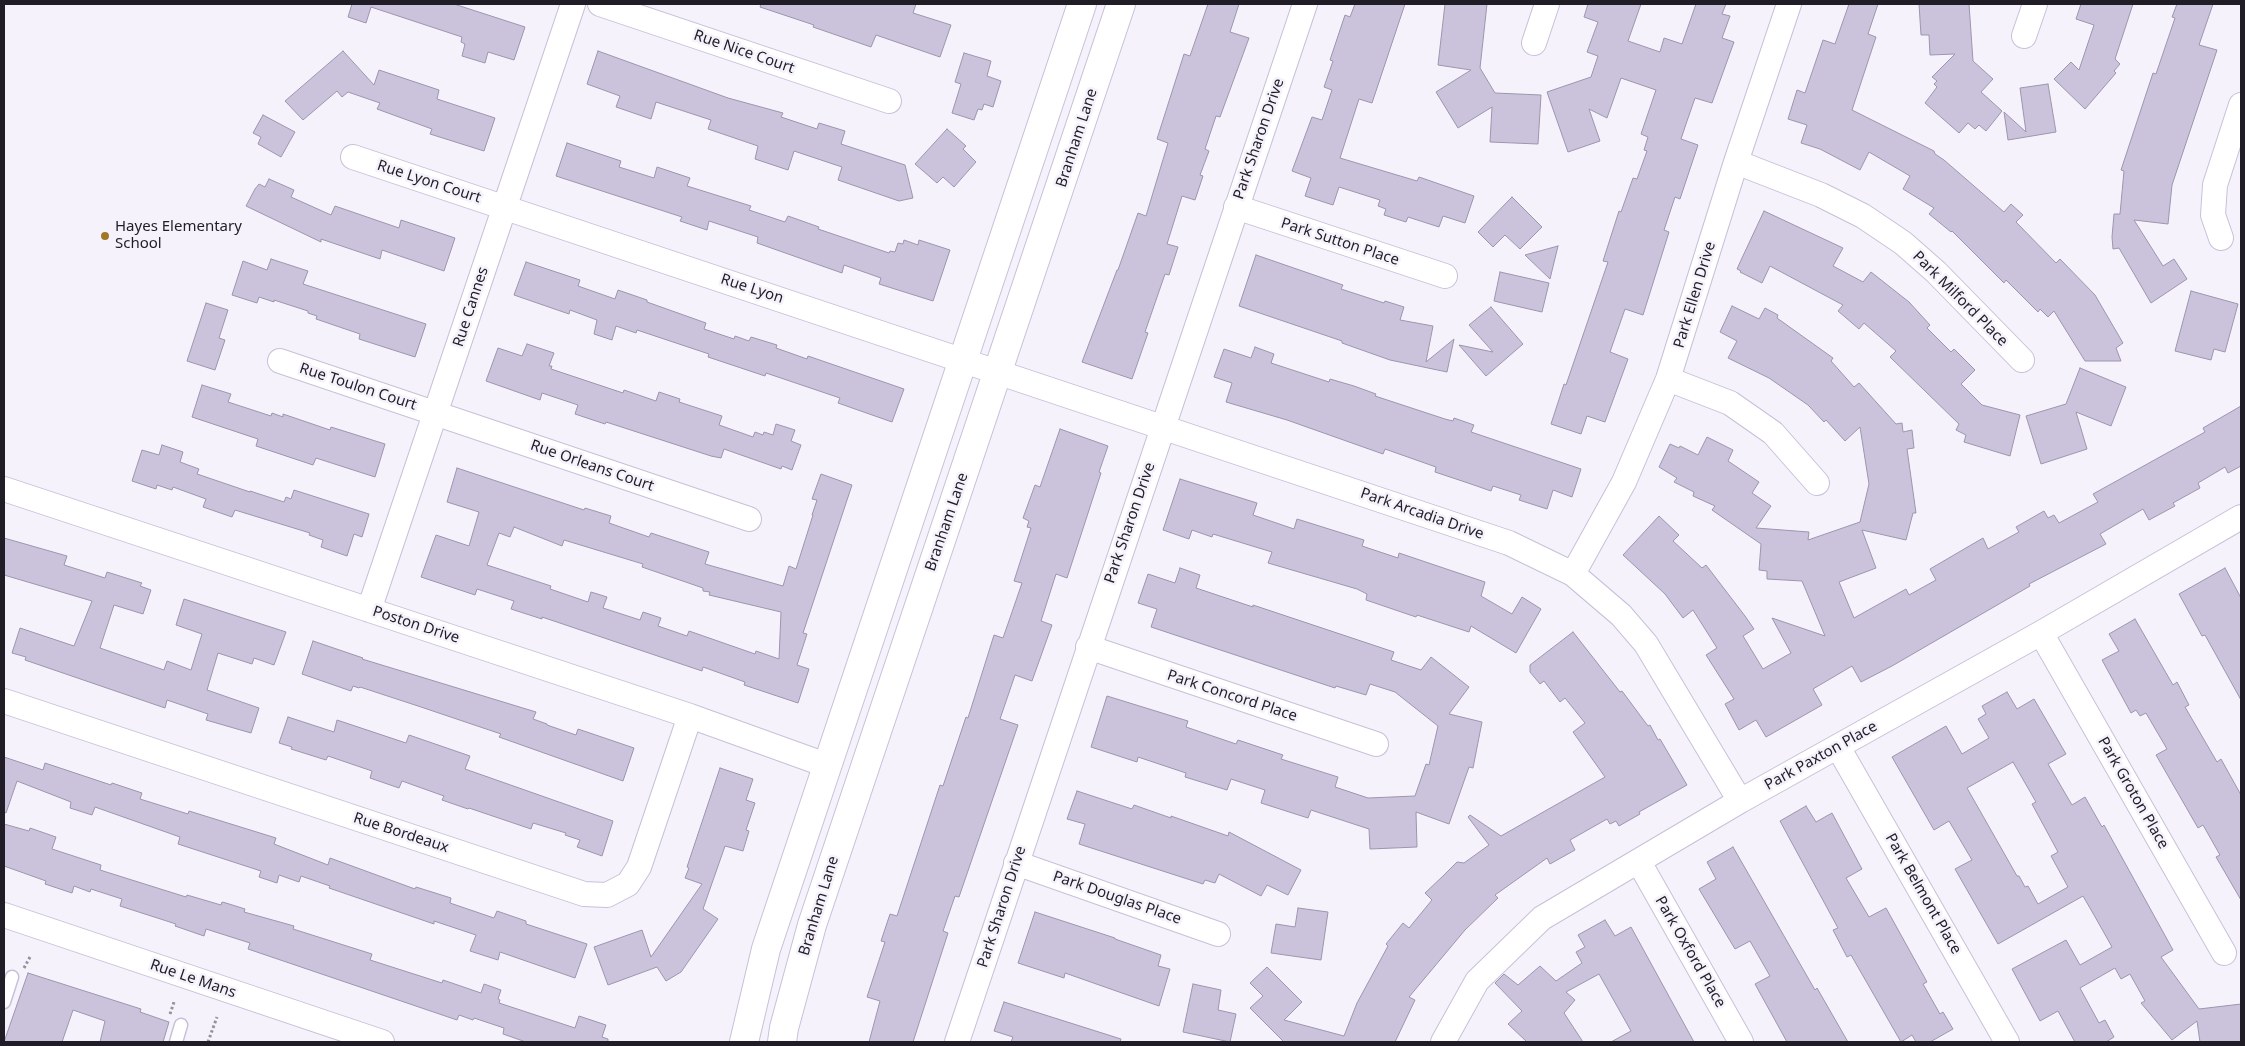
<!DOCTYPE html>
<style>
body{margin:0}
#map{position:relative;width:2245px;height:1046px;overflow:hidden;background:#f5f2fc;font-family:"Noto Sans",sans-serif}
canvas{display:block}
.frame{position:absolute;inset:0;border:5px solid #201d26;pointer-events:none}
</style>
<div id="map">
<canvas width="2245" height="1046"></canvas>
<div class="frame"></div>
</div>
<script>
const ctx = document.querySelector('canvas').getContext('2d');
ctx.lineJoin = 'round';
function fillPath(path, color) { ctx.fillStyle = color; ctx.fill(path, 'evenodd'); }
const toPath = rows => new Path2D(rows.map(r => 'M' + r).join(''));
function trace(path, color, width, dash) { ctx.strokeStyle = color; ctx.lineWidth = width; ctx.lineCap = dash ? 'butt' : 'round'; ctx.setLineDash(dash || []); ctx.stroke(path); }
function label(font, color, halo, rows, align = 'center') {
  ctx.font = font + ' "Noto Sans",sans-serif'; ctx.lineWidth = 5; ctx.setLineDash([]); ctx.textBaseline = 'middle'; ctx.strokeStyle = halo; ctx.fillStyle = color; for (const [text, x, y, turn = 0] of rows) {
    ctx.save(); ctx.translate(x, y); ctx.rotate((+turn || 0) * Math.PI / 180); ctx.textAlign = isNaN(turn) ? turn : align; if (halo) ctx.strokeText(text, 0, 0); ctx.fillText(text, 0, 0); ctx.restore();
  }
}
const building = toPath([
 [352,4,454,4,525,27,514,60,488,52,485,63,462,56,465,44,461,42,462,37,371,7,366,23,348,17,352,4],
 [761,4,916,4,913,13,951,25,940,57,876,35,871,47,813,27,814,25,760,7,761,4],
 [1208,4,1239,4,1230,32,1249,38,1220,117,1216,116,1205,149,1209,151,1200,175,1203,176,1195,200,1182,196,1167,244,1178,247,1169,275,1165,274,1145,332,1148,333,1132,379,1082,362,1117,270,1118,270,1138,213,1146,216,1168,143,1157,139,1184,54,1190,56,1208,4],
 [1355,4,1405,4,1372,103,1359,99,1340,158,1417,181,1419,177,1474,196,1465,223,1443,216,1439,227,1408,217,1406,222,1384,215,1386,209,1378,206,1380,200,1339,187,1333,205,1305,196,1311,178,1292,171,1312,117,1322,120,1332,90,1324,87,1333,61,1330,60,1345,15,1350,17,1355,4],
 [1445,4,1487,4,1480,68,1495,93,1541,95,1538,144,1490,142,1492,107,1458,128,1436,92,1471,70,1438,65,1445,4],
 [1588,4,1641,4,1628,41,1660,52,1664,38,1682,44,1696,4,1726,4,1722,14,1730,16,1722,38,1734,42,1712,103,1695,98,1686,124,1681,139,1698,145,1680,199,1675,197,1664,230,1669,232,1643,315,1625,309,1610,352,1628,359,1605,422,1587,416,1581,434,1551,424,1564,384,1566,385,1608,262,1603,261,1619,211,1621,212,1633,178,1637,179,1647,151,1644,150,1648,137,1641,134,1656,90,1621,78,1607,118,1589,109,1600,141,1568,152,1547,92,1591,77,1598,56,1587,52,1598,22,1584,17,1588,4],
 [1849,4,1878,4,1868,34,1876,37,1852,110,1934,151,1935,154,1944,160,2004,212,2011,204,2023,215,2016,222,2056,263,2060,259,2095,295,2123,343,2116,348,2121,361,2085,361,2054,311,2048,317,2040,309,2038,312,2006,280,2004,283,1952,231,1951,232,1929,214,1934,208,1903,189,1910,176,1869,152,1860,170,1820,149,1801,143,1807,125,1788,119,1797,90,1805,93,1823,40,1835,44,1849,4],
 [1919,4,1969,4,1973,61,1993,79,1981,92,2002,111,1986,131,1979,125,1975,129,1968,123,1959,133,1925,103,1937,87,1934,84,1937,81,1932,77,1955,54,1930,55,1929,35,1921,35,1919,4],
 [2081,4,2133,4,2115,59,2120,64,2114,71,2116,73,2085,109,2054,79,2071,62,2079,70,2094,25,2076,19,2081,4],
 [2177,4,2213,4,2199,45,2217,50,2172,185,2168,224,2134,220,2163,266,2174,259,2187,279,2151,303,2119,248,2113,249,2112,237,2114,214,2120,214,2124,171,2121,170,2153,73,2156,74,2175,18,2172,17,2177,4],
 [343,51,374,85,379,70,439,90,437,99,495,118,484,151,430,134,432,129,377,109,380,103,348,92,342,97,337,91,303,120,285,101,343,51],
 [598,51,728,98,783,113,781,117,817,129,819,123,845,131,841,144,905,165,913,198,899,201,838,180,842,167,794,151,788,170,755,159,758,146,708,129,711,120,656,102,651,119,616,107,620,96,587,84,598,51],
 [964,53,991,61,987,76,1001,81,993,107,984,104,982,110,978,109,974,120,952,113,961,84,955,82,964,53],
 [2048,84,2056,132,2008,140,2004,112,2026,132,2020,88,2048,84],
 [263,115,295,132,281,157,258,144,261,137,253,133,263,115],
 [947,129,966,146,963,149,976,162,954,187,943,177,937,183,915,164,947,129],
 [567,143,621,161,619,167,654,178,657,167,690,178,687,186,751,206,749,210,785,222,788,216,819,227,818,229,889,253,890,251,895,252,898,243,903,244,904,240,918,245,919,240,950,250,933,301,879,284,881,278,844,265,842,273,757,243,758,237,709,221,707,230,680,221,682,217,556,176,567,143],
 [269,179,294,190,291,197,331,215,335,206,399,228,401,220,455,238,444,271,382,250,380,259,321,239,321,242,246,206,255,189,259,184,265,187,269,179],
 [1512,197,1542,227,1520,249,1505,235,1493,247,1478,232,1512,197],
 [1764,211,1843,248,1833,266,1863,282,1871,272,1909,302,1930,325,1927,328,1951,352,1954,349,1975,370,1961,384,1982,405,2020,415,2010,456,1964,442,1966,435,1956,430,1959,424,1890,357,1896,351,1864,323,1859,329,1838,311,1843,305,1770,266,1762,283,1740,272,1741,271,1737,269,1742,258,1764,211],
 [1558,246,1550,279,1525,255,1558,246],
 [1256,255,1343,285,1341,289,1384,303,1385,301,1404,307,1400,320,1433,326,1426,362,1454,339,1447,372,1390,360,1342,343,1342,341,1239,306,1256,255],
 [271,259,308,271,303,284,426,324,415,357,359,339,360,334,316,319,317,316,308,313,308,311,274,300,274,302,259,297,257,303,232,295,243,261,267,270,271,259],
 [526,262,580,280,578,286,615,299,618,290,647,300,647,302,706,323,704,329,734,339,735,336,749,341,751,337,777,345,776,348,807,359,808,356,904,389,892,422,838,403,840,398,766,373,765,376,708,357,709,354,637,330,636,333,616,326,612,340,594,334,597,320,570,310,569,314,514,295,526,262],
 [1500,272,1549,283,1542,312,1494,301,1500,272],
 [2191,291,2238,304,2225,352,2214,349,2211,360,2175,351,2191,291],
 [206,303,228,310,219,338,225,340,215,370,187,361,206,303],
 [1732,306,1759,319,1765,308,1778,315,1777,318,1833,358,1831,361,1854,387,1859,383,1896,424,1902,423,1903,432,1912,430,1914,448,1907,449,1916,513,1913,513,1906,540,1862,530,1876,568,1839,582,1854,618,1906,589,1909,595,1936,580,1930,569,1983,538,1988,549,2019,532,2016,527,2044,511,2048,518,2054,515,2059,523,2098,502,2093,494,2205,432,2203,428,2241,406,2241,466,2228,473,2225,467,2198,483,2200,488,2173,503,2175,506,2149,520,2143,509,2100,534,2106,544,2029,584,2030,586,1892,666,1861,682,1852,666,1813,689,1822,705,1766,737,1756,720,1739,730,1725,704,1734,699,1706,655,1717,648,1693,610,1683,618,1665,594,1623,555,1659,516,1679,535,1673,541,1702,568,1706,565,1745,616,1754,629,1743,636,1763,669,1791,653,1772,618,1825,636,1802,581,1767,579,1767,571,1759,570,1761,544,1712,510,1715,506,1693,496,1694,492,1674,482,1677,478,1659,467,1670,444,1679,448,1680,446,1698,455,1707,437,1733,450,1728,461,1759,482,1752,493,1771,506,1756,528,1809,532,1808,540,1860,522,1869,484,1860,427,1845,441,1826,420,1824,422,1808,405,1769,378,1728,358,1737,341,1720,332,1732,306],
 [1491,307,1523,344,1486,376,1459,345,1493,352,1469,325,1491,307],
 [527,344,554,353,549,366,552,366,551,369,623,393,624,390,656,401,659,392,680,399,679,402,722,416,719,425,753,437,755,432,763,435,764,432,773,435,776,424,795,430,791,441,801,445,792,470,782,466,781,469,724,449,721,458,711,456,606,422,605,424,575,414,578,405,542,393,540,400,486,381,498,348,522,356,527,344],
 [1255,347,1274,354,1271,363,1329,382,1330,379,1354,386,1376,394,1375,396,1445,419,1453,421,1454,418,1474,425,1471,432,1581,469,1572,497,1553,490,1547,509,1519,500,1521,495,1493,486,1491,491,1468,483,1435,472,1436,467,1385,449,1383,454,1287,420,1226,402,1232,383,1214,377,1224,349,1251,358,1255,347],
 [2080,368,2126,387,2111,426,2076,412,2087,449,2041,464,2026,416,2066,404,2080,368],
 [202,385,231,394,228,402,271,416,272,413,283,417,283,414,330,430,331,427,385,444,375,477,316,458,313,465,256,446,258,439,192,417,202,385],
 [1060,429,1108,446,1099,472,1101,473,1067,578,1056,574,1041,621,1052,625,1032,681,1015,675,1000,719,1018,725,959,897,955,896,943,931,948,933,913,1042,869,1042,880,1001,867,997,885,942,881,941,890,914,897,916,940,785,943,786,966,717,968,718,994,635,1003,638,1011,615,1022,583,1014,581,1031,528,1027,527,1029,521,1023,518,1035,485,1040,487,1060,429],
 [162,445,183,452,180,462,199,469,197,474,250,492,250,491,284,502,286,497,291,499,294,490,369,514,362,537,354,534,347,556,321,547,323,540,309,535,310,533,235,510,232,517,203,507,206,499,173,487,172,490,157,485,156,489,132,481,142,450,159,455,162,445],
 [457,468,584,510,585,508,611,516,609,523,649,537,651,533,709,552,705,564,783,586,789,566,796,569,813,515,812,515,817,500,812,499,821,474,852,485,803,633,807,634,797,665,809,669,798,703,744,685,745,682,703,667,702,671,542,617,542,619,511,609,514,601,477,589,475,595,421,577,436,535,469,546,479,512,447,502,457,468],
 [514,527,562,546,564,540,643,564,642,567,703,588,703,591,710,592,709,595,781,612,779,659,756,651,755,654,689,631,687,636,658,626,661,618,643,612,640,620,603,608,607,597,591,592,588,602,550,589,551,586,487,565,499,533,510,537,514,527],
 [1180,479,1257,503,1253,515,1294,529,1297,519,1364,540,1362,546,1398,558,1399,553,1485,582,1481,596,1512,614,1522,597,1541,609,1516,653,1471,626,1469,632,1417,615,1416,617,1366,600,1367,594,1357,589,1268,563,1272,552,1213,534,1212,537,1192,530,1189,539,1163,530,1180,479],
 [4,538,67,556,64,565,105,578,107,572,142,583,140,586,151,590,143,614,114,605,100,648,164,670,167,661,191,670,202,634,176,625,184,599,286,632,274,665,254,658,252,664,218,653,207,690,259,708,251,733,206,720,208,714,167,700,165,708,25,660,26,657,12,653,20,628,74,646,92,601,4,575,4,538],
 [1180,568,1200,575,1196,588,1253,607,1253,605,1394,652,1391,660,1421,670,1431,657,1469,687,1449,714,1482,722,1473,768,1469,767,1449,824,1416,812,1417,847,1370,849,1369,829,1311,810,1308,818,1261,803,1265,790,1231,779,1227,790,1185,777,1186,773,1138,757,1137,762,1091,747,1107,696,1188,721,1186,727,1236,744,1238,740,1283,755,1281,759,1338,777,1335,787,1368,798,1415,796,1426,764,1429,765,1438,726,1395,692,1370,684,1366,695,1336,686,1335,688,1151,627,1157,609,1138,603,1148,574,1175,583,1180,568],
 [2225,568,2241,598,2241,700,2205,635,2202,636,2179,594,2225,568],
 [2135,619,2173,685,2177,682,2189,705,2185,707,2217,762,2221,759,2241,795,2241,900,2216,857,2220,855,2203,825,2198,828,2156,755,2167,749,2146,713,2140,716,2136,710,2131,713,2102,660,2119,651,2109,634,2135,619],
 [1573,632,1620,692,1622,691,1648,726,1650,725,1658,740,1660,739,1687,785,1639,812,1640,814,1619,826,1616,821,1610,824,1607,819,1570,840,1575,850,1550,864,1547,858,1495,895,1498,898,1465,930,1409,997,1415,1000,1395,1042,1284,1042,1250,1008,1263,996,1250,983,1267,967,1302,1002,1284,1020,1344,1036,1357,1003,1388,946,1386,944,1403,923,1409,928,1432,900,1425,893,1443,876,1457,862,1464,863,1489,845,1468,817,1470,815,1501,836,1605,777,1573,732,1585,723,1565,698,1560,702,1544,681,1540,684,1530,672,1530,665,1573,632],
 [313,641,363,658,362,659,536,712,533,719,547,724,547,725,576,735,578,729,634,748,623,781,499,737,501,734,418,706,360,687,359,688,353,686,351,691,302,674,313,641],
 [2007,692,2017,709,2034,699,2066,754,2048,764,2072,805,2085,797,2102,827,2104,825,2173,950,2161,957,2199,1009,2241,1004,2241,1042,2200,1042,2197,1021,2172,1040,2141,1003,2145,1001,2130,974,2121,979,2115,968,2080,988,2099,1023,2105,1020,2114,1037,2106,1042,2075,1042,2058,1011,2040,1021,2012,969,2066,940,2080,965,2112,947,2094,915,2083,896,1998,944,1955,869,1972,860,1949,821,1934,830,1892,757,1946,726,1962,754,1989,738,1978,719,1986,714,1982,706,2007,692],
 [2013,762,2036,802,2032,804,2058,852,2051,856,2068,887,2038,904,2028,886,2025,887,2019,876,2017,876,1967,788,2013,762],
 [288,717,334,732,337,720,406,743,409,735,470,756,465,769,613,821,602,856,577,847,580,840,565,835,566,833,533,823,531,829,469,808,468,809,442,800,444,796,402,781,399,788,370,778,372,771,328,756,326,760,291,749,292,747,279,743,288,717],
 [4,757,43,770,45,763,111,785,112,783,142,793,140,799,188,814,189,811,276,838,274,844,328,865,330,858,415,889,416,887,451,898,450,903,494,918,497,911,526,921,526,924,587,944,575,978,500,952,498,960,470,951,476,935,434,921,434,924,329,888,330,886,301,876,299,882,279,875,277,883,259,877,261,871,178,844,180,837,95,807,92,815,70,808,71,802,17,781,6,813,4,812,4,757],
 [720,768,753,779,746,800,755,803,746,830,749,831,743,851,725,846,703,909,718,919,681,972,666,981,657,967,608,985,594,947,642,930,651,957,702,884,685,878,689,868,687,867,720,768],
 [1077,791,1132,809,1134,805,1171,818,1171,816,1228,836,1229,832,1301,870,1288,895,1267,885,1261,896,1219,874,1215,883,1205,880,1203,884,1079,844,1085,824,1067,819,1077,791],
 [1806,806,1816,822,1832,813,1862,869,1846,878,1869,917,1886,908,1927,982,1923,984,1940,1014,1943,1012,1953,1029,1930,1042,1916,1042,1912,1035,1901,1042,1851,955,1847,957,1833,930,1838,928,1780,821,1806,806],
 [4,824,29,831,30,828,56,837,52,849,101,865,100,870,186,897,187,895,221,905,222,902,226,903,245,909,244,912,294,926,293,929,372,954,370,960,442,983,443,980,481,993,484,984,501,990,498,999,500,1000,499,1003,575,1028,579,1016,606,1025,602,1037,608,1039,608,1042,526,1042,503,1034,504,1028,474,1018,473,1020,459,1015,457,1020,248,949,250,943,206,929,204,936,175,926,176,924,120,906,122,899,91,889,90,892,74,886,72,893,45,884,46,881,4,866,4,824],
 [1733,847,1815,990,1817,988,1848,1042,1787,1042,1755,984,1770,976,1750,941,1735,949,1699,889,1716,879,1707,862,1733,847],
 [1298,908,1328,912,1321,960,1271,953,1276,924,1295,927,1298,908],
 [1035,912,1115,938,1115,939,1161,955,1158,966,1170,969,1159,1006,1065,973,1064,978,1018,963,1035,912],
 [1605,920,1615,936,1631,927,1694,1042,1611,1042,1631,1031,1599,974,1566,992,1575,1000,1564,1013,1583,1042,1527,1042,1508,1024,1522,1011,1495,983,1504,974,1518,985,1540,966,1556,981,1582,963,1576,952,1585,947,1578,935,1605,920],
 [28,973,141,1009,140,1012,169,1022,163,1042,100,1042,105,1021,73,1010,62,1042,4,1042,28,973],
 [1193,984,1221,990,1218,1010,1236,1014,1230,1042,1183,1032,1193,984],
 [1004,1002,1121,1039,1120,1042,1011,1042,1013,1037,994,1031,1004,1002]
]);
const path = toPath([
 [24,968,30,957],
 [170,1014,174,1002],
 [208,1042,217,1017]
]);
const service = toPath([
 [4,1002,12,977],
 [176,1042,181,1025]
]);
const minor = toPath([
 [600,4,889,101],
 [2024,36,2035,4],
 [1534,43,1547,4],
 [353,157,1509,543,1573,574,1621,615,1646,644,1740,801],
 [1736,162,1821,195,1863,216,1903,243,1936,272,2022,360],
 [1236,207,1445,276],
 [2221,238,2213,215,2215,185,2241,105],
 [280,361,749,519],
 [1668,379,1730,403,1773,433,1817,483],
 [4,489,690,716,826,765],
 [1573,574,1624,482,1668,379,1736,162,1789,4],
 [369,610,573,4],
 [2041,633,2224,953],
 [1088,647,1376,744],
 [4,701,584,894,607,895,628,884,639,867,690,716],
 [1838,747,2007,1042],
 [1639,862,1741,1042],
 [1016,863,1218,934],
 [4,915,382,1042],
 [957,1042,1305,4],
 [1443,1042,1477,981,1542,918,1740,801,2041,633,2241,517]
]);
const secondary = toPath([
 [744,1042,766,949,1082,4],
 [782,1042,784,1028,812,925,1121,4]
]);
const markers = [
 [105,236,5,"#9f7725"]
];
const streetNames = [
 ["Rue Nice Court",744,52,19],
 ["Branham Lane",1077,138,-72],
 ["Park Sharon Drive",1259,139,-71],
 ["Rue Lyon Court",429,182,18],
 ["Park Sutton Place",1340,242,18],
 ["Rue Lyon",752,289,18],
 ["Park Ellen Drive",1695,295,-73],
 ["Park Milford Place",1960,299,45],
 ["Rue Cannes",471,307,-72],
 ["Rue Toulon Court",358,387,18],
 ["Rue Orleans Court",592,466,19],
 ["Park Arcadia Drive",1422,514,19],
 ["Branham Lane",947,522,-71],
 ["Park Sharon Drive",1130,523,-71],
 ["Poston Drive",416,625,18],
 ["Park Concord Place",1232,696,18],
 ["Park Paxton Place",1821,756,-29],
 ["Park Groton Place",2133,793,60],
 ["Rue Bordeaux",401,833,18],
 ["Park Belmont Place",1923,894,60],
 ["Park Douglas Place",1117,898,19],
 ["Branham Lane",819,906,-73],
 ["Park Sharon Drive",1002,907,-72],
 ["Park Oxford Place",1690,952,60],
 ["Rue Le Mans",193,979,19]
];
const poiNames = [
 ["Hayes Elementary",115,227],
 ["School",115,244]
];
fillPath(building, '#cbc3dc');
trace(building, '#9d95ad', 1);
trace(service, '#c8c0d9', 15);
trace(minor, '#c8c0d9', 26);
trace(secondary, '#c8c0d9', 30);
trace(path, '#95929b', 3, [2.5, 2.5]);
trace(service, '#fff', 12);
trace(minor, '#fff', 24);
trace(secondary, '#fff', 28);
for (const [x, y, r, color] of markers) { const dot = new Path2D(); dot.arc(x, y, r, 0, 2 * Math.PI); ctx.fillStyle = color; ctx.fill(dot); trace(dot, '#f5f2fc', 2); }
label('15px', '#201d26', '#f5f2fc', streetNames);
label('15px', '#201d26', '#f5f2fc', poiNames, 'left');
</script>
